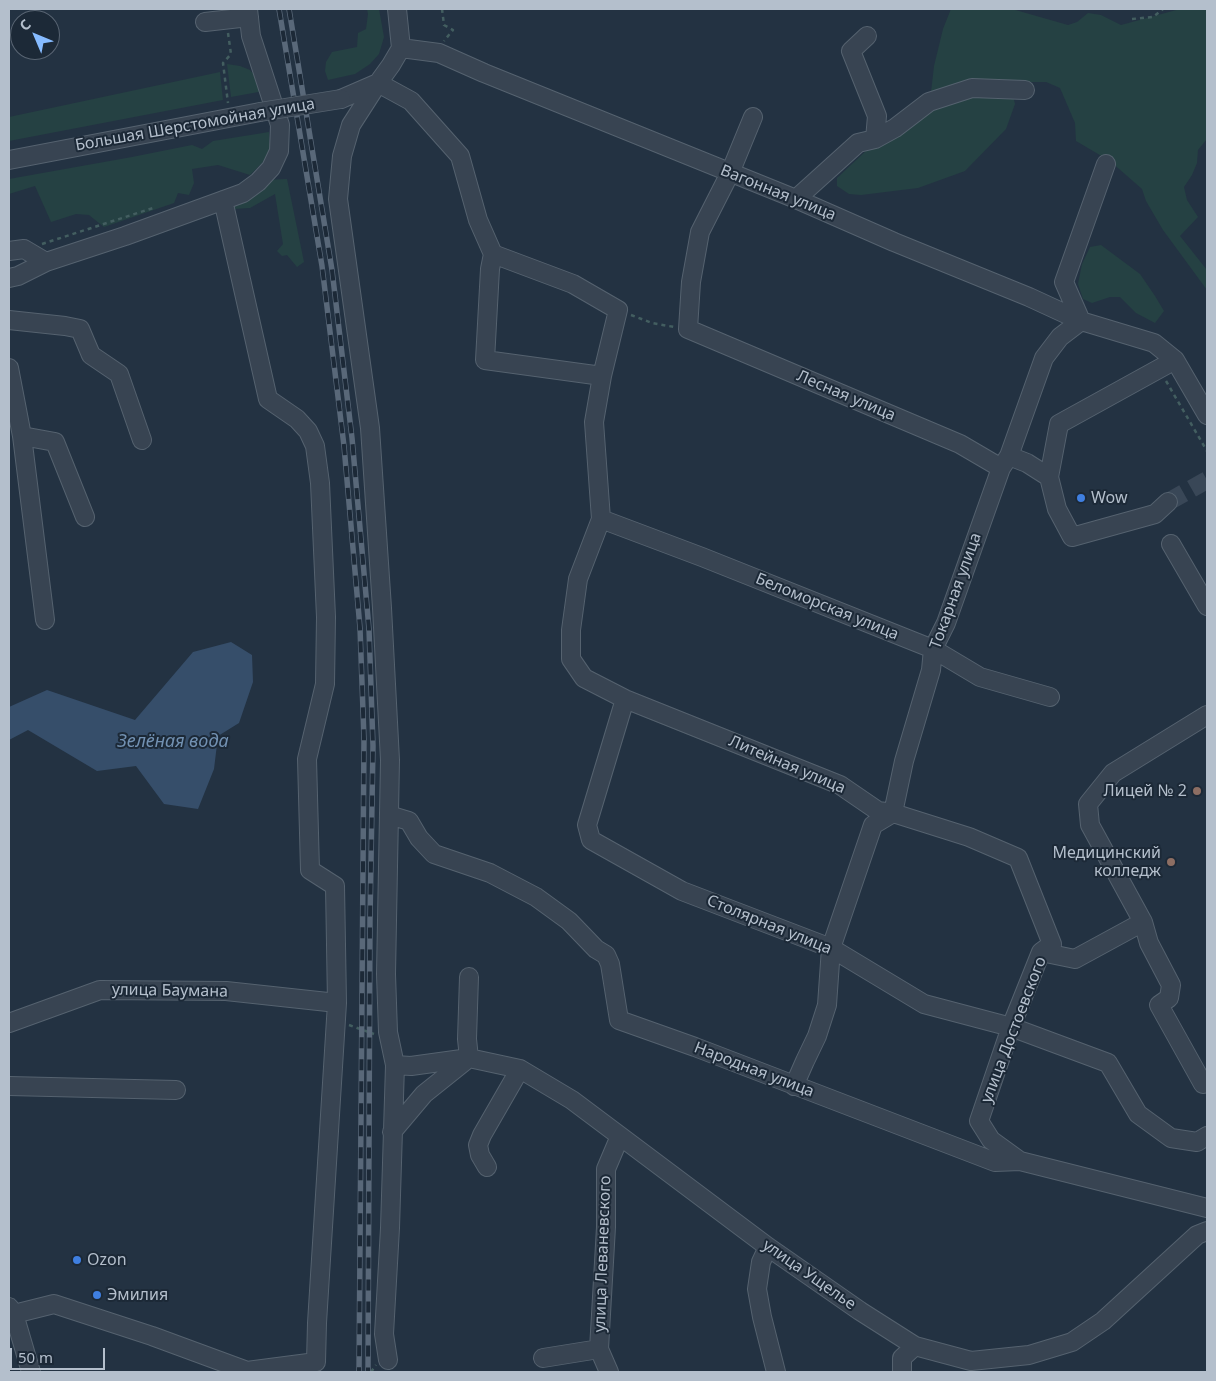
<!DOCTYPE html>
<html>
<head>
<meta charset="utf-8">
<style>
  body { margin:0 }
  #map { position:relative; width:1216px; height:1381px; overflow:hidden; background:#233242; font-family:"Noto Sans",sans-serif }
  canvas { display:block }
  .frame { position:absolute; inset:0; border:10px solid #b4bfcc; pointer-events:none }
  .north { position:absolute; left:10px; top:10px; width:50px; height:50px; box-sizing:border-box; background:#1c2937; border:1px solid #596573; border-radius:50%; rotate:315deg; font-size:14px; font-weight:700; line-height:20px; text-align:center; color:#b4bfcc }
  .north::after { content:''; display:block; margin:auto; width:18px; height:22px; background:#86bbff; clip-path:polygon(50% 0,100% 100%,50% 72%,0 100%) }
  .scale { position:absolute; left:10px; top:1348px; width:95px; height:22px; box-sizing:border-box; border:2px solid #b4bfcc; border-top:0; padding-left:6px; font-size:15px; line-height:18px; white-space:nowrap; color:#b4bfcc; -webkit-text-stroke:4px #1c2937; paint-order:stroke }
</style>
</head>
<body>
<div id="map">
<canvas width="1216" height="1381"></canvas>
<div class="frame"></div>
<div class="north">С</div>
<div class="scale">50 m</div>
</div>
<script>
const context = document.querySelector('canvas').getContext('2d');
context.lineJoin = 'round';
function fill(path, color) {
  context.fillStyle = color;
  context.fill(path, 'evenodd');
}
function poly(rows) {
  const path = new Path2D();
  for (const r of rows) {
    path.moveTo(r[0], r[1]);
    for (let i = 2; i < r.length; i += 2) path.lineTo(r[i], r[i + 1]);
  }
  return path;
}
function strokePath(path, color, width, dash) {
  context.strokeStyle = color;
  context.lineWidth = width;
  context.lineCap = dash ? 'butt' : 'round';
  context.setLineDash(dash || []);
  context.stroke(path);
}
function drawText(font, color, halo, rows, align = 'center') {
  context.font = font + ' "Noto Sans",sans-serif';
  context.lineWidth = 4;
  context.setLineDash([]);
  context.textBaseline = 'middle';
  context.strokeStyle = halo;
  context.fillStyle = color;
  for (const [text, x, y, turn = 0] of rows) {
    context.save();
    context.translate(x, y);
    context.rotate((+turn || 0) * Math.PI / 180);
    context.textAlign = isNaN(turn) ? turn : align;
    if (halo) context.strokeText(text, 0, 0);
    context.fillText(text, 0, 0);
    context.restore();
  }
}
fill(poly([
  [367,9,379,9,384,37,379,54,370,64,355,74,328,80,325,71,326,62,332,52,357,47,358,33,366,29,368,14],
  [951,9,1012,9,1068,25,1077,22,1088,13,1101,15,1121,25,1180,9,1207,9,1207,139,1198,150,1197,163,1192,175,1184,187,1187,200,1198,217,1180,236,1207,270,1207,290,1163,230,1146,201,1142,189,1110,161,1076,141,1075,123,1060,88,1046,82,978,82,931,92,934,66,943,29],
  [227,64,240,66,250,70,258,79,264,91,231,97],
  [220,72,223,100,9,141,9,117],
  [978,96,1013,96,1015,104,1006,129,965,171,918,188,861,195,849,194,837,186,837,178,868,149,939,106],
  [269,132,270,149,265,160,250,175,218,165,192,169,194,183,189,195,178,193,174,203,104,227,89,215,76,214,51,222,35,186,9,194,9,179,132,157,192,145,202,149,213,141],
  [287,179,304,262,297,267,287,255,282,256,277,251,283,244,275,194,250,208,233,209,231,199,264,180],
  [1101,245,1140,274,1155,296,1164,311,1155,323,1136,313,1120,297,1110,297,1092,303,1083,299,1078,284,1082,264,1090,247]
]), '#254143');
fill(poly([
  [231,642,252,655,253,682,239,723,218,736,214,769,198,809,164,804,136,766,97,771,28,730,9,740,9,707,47,690,135,720,193,652]
]), '#364e6a');
strokePath(poly([
  [1168,502,1207,480]
]), '#394757', 18, [18, 9]);
const minor = poly([
  [397,9,401,48,391,65,378,83,351,125,342,156,338,199,370,428,382,608,390,760,386,974,388,1032,395,1065,411,1066,469,1058,520,1069,572,1100,768,1247,860,1311,915,1346,971,1361,1029,1355,1072,1342,1103,1321,1197,1235,1207,1231],
  [205,22,249,17],
  [867,36,851,51,877,116,875,139],
  [401,48,439,53,484,73,796,199,894,242,1029,297,1081,321,1154,343,1175,360,1207,415],
  [378,83,411,101,460,156,478,220,493,254,490,269,485,360,602,376],
  [341,99,378,83],
  [753,117,730,173,700,232,691,282,688,329,960,444,1001,468],
  [9,160,260,112],
  [796,199,858,143,875,139,895,128,929,102,972,88,1025,90],
  [9,251,24,249,46,262],
  [493,254,573,284,618,310,602,376,594,422,601,519,578,579,571,630,571,659,584,678,625,699,840,785,878,811,893,813,969,837,1018,858,1052,944,1041,952,1011,1027,979,1121,991,1140,1020,1161],
  [9,278,18,276,46,262,125,236,243,193,258,182,271,168,279,151,280,125,251,36,248,9],
  [9,320,65,326,80,329,91,355,119,374,142,440],
  [9,368,22,436,55,442,85,517],
  [22,436,45,620],
  [1009,456,1027,463,1049,477],
  [1168,502,1155,514,1072,537,1057,509,1049,477,1059,424,1175,360],
  [601,519,702,557,933,649,980,677,1050,697],
  [1171,544,1207,606],
  [625,699,587,825,591,840,682,891,831,948,924,1004,1011,1027,1108,1063,1138,1114,1171,1138,1197,1142,1207,1136],
  [389,815,409,821,419,838,434,854,490,873,536,897,569,921,596,949,606,955,610,964,619,1020,695,1047,995,1162,1020,1161,1207,1208],
  [1143,922,1149,943,1171,985,1169,998,1159,1005,1203,1084,1207,1082],
  [1041,952,1075,959,1143,922,1090,825,1088,804,1113,773,1207,715],
  [9,1023,100,990,226,991,337,1003],
  [9,1086,176,1090],
  [794,1086,805,1061,817,1036,827,1005,831,948,873,825,893,813,904,761,931,670,933,649,946,623,1001,468,1009,456,1044,358,1060,337,1081,321,1064,282,1106,164],
  [392,1132,424,1094,469,1058,467,1039,469,977],
  [487,1167,480,1155,478,1145,482,1135,520,1069],
  [768,1247,761,1262,757,1289,762,1317,776,1372],
  [9,1307,14,1314,31,1372],
  [14,1314,54,1304,152,1336,247,1371,316,1362,317,1323,337,1003,335,886,310,870,307,759,325,684,326,617,320,483,315,446,308,431,297,419,268,399,223,200],
  [543,1358,599,1349],
  [388,1360,384,1334,390,1228,395,1065],
  [609,1372,599,1349,606,1227,606,1169,620,1136],
  [902,1372,902,1358,915,1346]
]);
strokePath(minor, '#55626f', 20);
strokePath(poly([
  [442,9,444,25,453,30,444,41],
  [1132,19,1153,17,1163,9],
  [228,33,231,54,223,63,228,103],
  [42,244,153,208],
  [631,315,652,323,674,327],
  [1166,381,1207,451],
  [349,1025,374,1034],
  [371,1372,376,1365]
]), '#435e60', 2.5, [4, 4]);
strokePath(minor, '#384452', 18);
const rail = poly([
  [279,9,322,266,344,446,360,628,364,739,359,1372],
  [289,9,332,270,352,438,369,629,373,746,370,920,368,1372]
]);
strokePath(rail, '#596879', 5.5);
strokePath(rail, '#1c2937', 4, [11]);
const minorBridge = poly([
  [260,112,341,99]
]);
strokePath(minorBridge, '#55626f', 20, []);
strokePath(minorBridge, '#384452', 18);
for (const [x, y, r, color] of [
  [1081,498,5,"#3f7fe0"],
  [1197,791,5,"#8d6e63"],
  [1171,862,5,"#8d6e63"],
  [77,1260,5,"#3f7fe0"],
  [97,1295,5,"#3f7fe0"]
]) {
  const dot = new Path2D();
  dot.arc(x, y, r, 0, 2 * Math.PI);
  context.fillStyle = color;
  context.fill(dot);
  strokePath(dot, '#1c2937', 2);
}
drawText('16px', '#b4bfcc', '#1c2937', [
  ["Большая Шерстомойная улица",195,125,-10],
  ["Вагонная улица",778,193,22],
  ["Лесная улица",846,396,23],
  ["Токарная улица",956,591,-70],
  ["Беломорская улица",827,607,22],
  ["Литейная улица",787,765,23],
  ["Столярная улица",769,925,22],
  ["улица Баумана",170,991,1],
  ["улица Достоевского",1014,1030,-69],
  ["Народная улица",754,1070,21],
  ["улица Леваневского",603,1254,-88],
  ["улица Ущелье",809,1275,35]
]);
drawText('16px', '#b4bfcc', '#1c2937', [
  ["Wow",1091,498],
  ["Лицей № 2",1187,791,"right"],
  ["Медицинский",1161,853,"right"],
  ["колледж",1161,871,"right"],
  ["Ozon",87,1260],
  ["Эмилия",107,1295]
], 'left');
drawText('italic 18px', '#7291b2', '#1c2937', [
  ["Зелёная вода",173,742]
]);
</script>
</body>
</html>
